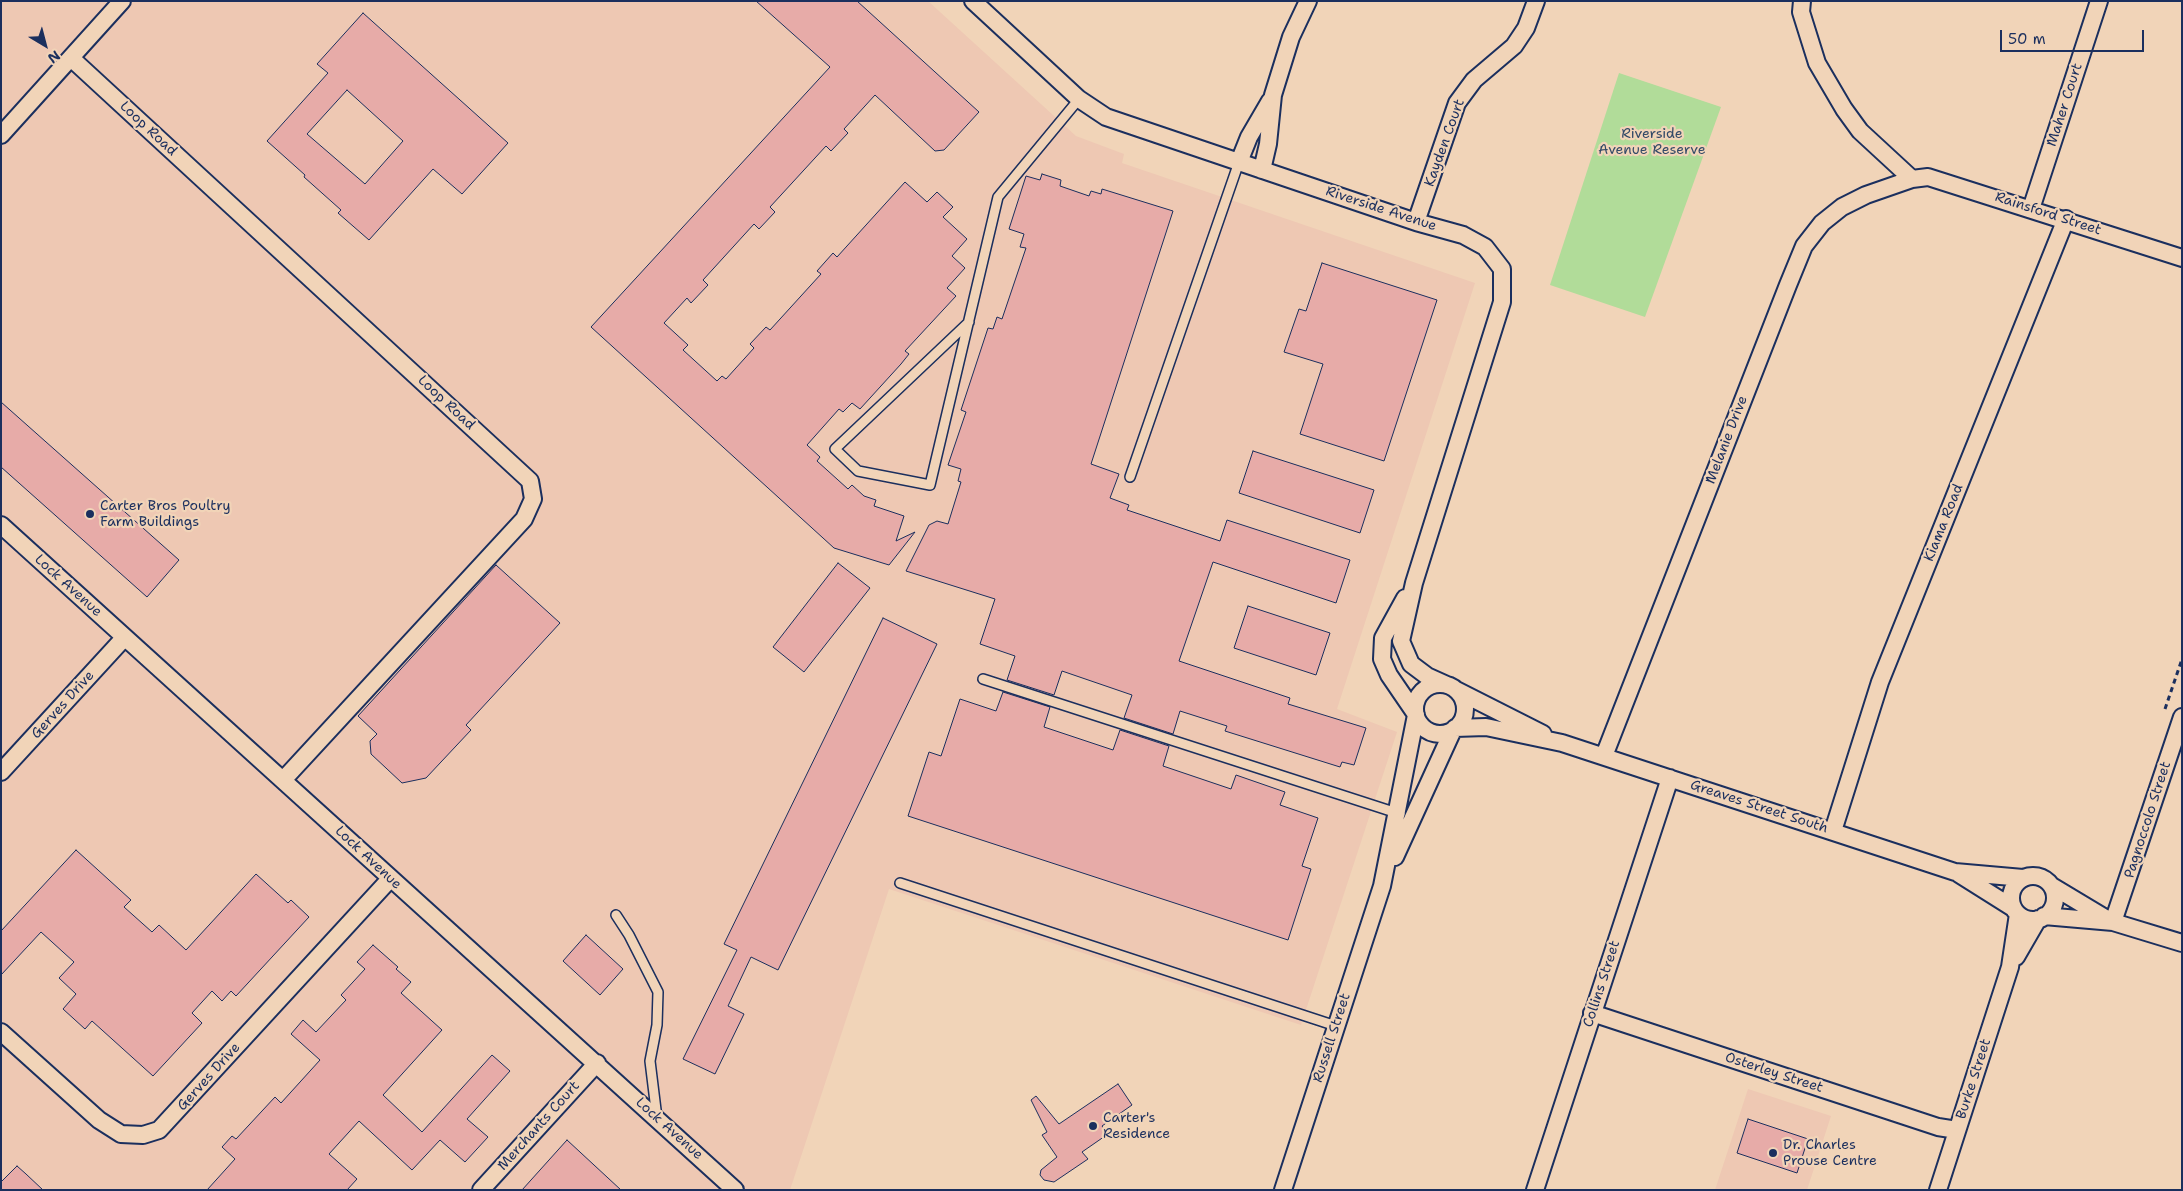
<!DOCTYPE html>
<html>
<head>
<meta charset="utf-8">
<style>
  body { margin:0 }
  #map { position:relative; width:2183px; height:1191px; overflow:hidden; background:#f1d4b8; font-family:"Shantell Sans",sans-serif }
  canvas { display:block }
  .frame { position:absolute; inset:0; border:2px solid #1b2f5e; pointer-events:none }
  .north { position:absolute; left:20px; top:20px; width:50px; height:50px; -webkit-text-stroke:4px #f1d4b8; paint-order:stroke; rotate:143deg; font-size:14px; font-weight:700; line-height:20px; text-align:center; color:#1b2f5e }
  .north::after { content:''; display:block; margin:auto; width:18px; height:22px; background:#1b2f5e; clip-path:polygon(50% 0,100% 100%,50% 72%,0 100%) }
  .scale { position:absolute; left:2000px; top:30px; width:144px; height:22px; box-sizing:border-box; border:2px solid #1b2f5e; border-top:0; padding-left:6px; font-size:15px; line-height:18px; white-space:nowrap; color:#1b2f5e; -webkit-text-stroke:4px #f1d4b8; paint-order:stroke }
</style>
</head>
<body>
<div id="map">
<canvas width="2183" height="1191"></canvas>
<div class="frame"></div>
<div class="north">N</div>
<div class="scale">50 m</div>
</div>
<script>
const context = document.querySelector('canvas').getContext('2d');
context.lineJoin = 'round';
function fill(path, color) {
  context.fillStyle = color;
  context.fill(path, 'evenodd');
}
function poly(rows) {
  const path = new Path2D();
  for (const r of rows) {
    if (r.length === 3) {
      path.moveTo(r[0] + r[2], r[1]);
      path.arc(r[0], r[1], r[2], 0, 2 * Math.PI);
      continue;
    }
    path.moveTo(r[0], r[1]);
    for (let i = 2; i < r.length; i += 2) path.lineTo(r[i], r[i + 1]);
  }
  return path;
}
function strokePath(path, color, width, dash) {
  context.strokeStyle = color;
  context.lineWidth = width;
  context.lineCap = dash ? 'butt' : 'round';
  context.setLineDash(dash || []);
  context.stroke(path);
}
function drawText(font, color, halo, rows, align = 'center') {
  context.font = font + ' "Shantell Sans",sans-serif';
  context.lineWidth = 4.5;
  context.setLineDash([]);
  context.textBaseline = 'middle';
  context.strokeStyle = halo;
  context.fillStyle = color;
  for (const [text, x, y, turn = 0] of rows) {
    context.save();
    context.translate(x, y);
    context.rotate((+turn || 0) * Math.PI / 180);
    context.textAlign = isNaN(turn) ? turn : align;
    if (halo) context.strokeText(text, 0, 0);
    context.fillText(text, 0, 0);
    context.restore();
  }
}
fill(poly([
  [1,1,928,1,1076,136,1124,154,1122,163,1475,283,1337,709,1397,732,1301,1025,889,889,790,1190,1,1190],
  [1748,1089,1831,1116,1807,1190,1715,1190]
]), '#eec8b3');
fill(poly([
  [1619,73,1721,107,1645,317,1550,285]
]), '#b1dc99');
const building = poly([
  [756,1,857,1,979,112,944,150,935,151,875,95,844,129,848,133,831,151,826,146,770,207,775,212,759,229,754,224,703,280,708,285,691,303,687,298,664,323,688,345,683,350,717,381,722,376,726,379,754,348,750,344,766,327,770,330,821,274,817,271,833,253,837,257,905,182,927,202,937,192,953,207,943,217,967,239,952,256,965,268,947,288,956,296,905,351,909,354,901,364,860,409,852,403,843,412,839,409,807,445,820,457,817,461,848,489,852,485,864,496,876,500,874,506,904,516,896,541,915,532,889,565,834,548,591,327,830,67,756,1],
  [363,13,508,143,462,194,433,169,369,240,338,213,341,210,304,177,305,175,267,141,328,73,317,64,363,13],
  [347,90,403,141,365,184,307,134,347,90],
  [1042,174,1061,180,1060,186,1089,196,1091,191,1101,194,1102,189,1173,211,1091,464,1119,474,1110,498,1129,505,1127,510,1220,541,1227,520,1350,560,1336,603,1213,562,1179,661,1290,698,1288,704,1366,728,1354,765,1342,762,1340,767,1225,731,1227,726,1180,711,1173,734,1124,718,1132,695,1062,671,1054,695,1007,680,1015,656,980,644,995,599,906,571,929,525,937,521,948,524,961,482,958,481,961,469,948,465,966,412,961,410,988,328,993,329,997,317,1002,319,1026,248,1020,247,1024,234,1009,229,1026,176,1040,180,1042,174],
  [1322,263,1437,300,1384,461,1300,434,1323,364,1284,352,1299,309,1306,311,1322,263],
  [1,402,179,560,147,597,1,467,1,402],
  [1253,451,1374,490,1360,533,1239,493,1253,451],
  [838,563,870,588,804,672,773,647,838,563],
  [496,565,560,623,466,725,471,730,426,778,402,783,371,754,370,741,377,734,358,716,496,565],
  [1248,606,1330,633,1316,675,1234,648,1248,606],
  [883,618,937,644,778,970,751,957,728,1006,744,1014,715,1074,683,1059,737,950,724,944,883,618],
  [1003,692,1050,707,1044,727,1113,750,1120,730,1169,746,1163,766,1231,789,1236,775,1285,792,1280,805,1318,818,1302,866,1311,869,1288,940,908,816,929,752,941,756,960,699,996,711,1003,692],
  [76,850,131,900,124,907,152,932,159,925,186,950,256,874,288,903,291,900,309,917,236,996,231,991,222,1001,212,991,192,1013,202,1023,153,1076,92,1021,85,1029,63,1009,76,994,59,978,74,962,41,932,1,975,1,931,76,850],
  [586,935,623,969,600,995,563,961,586,935],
  [373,945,398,967,396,969,411,982,401,993,442,1030,383,1095,422,1132,492,1055,510,1071,467,1119,488,1137,465,1162,440,1140,412,1170,359,1121,329,1154,357,1179,347,1190,207,1190,235,1159,222,1147,232,1136,236,1139,275,1097,281,1103,320,1060,291,1034,303,1020,316,1032,346,1000,341,995,365,969,357,962,373,945],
  [1118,1084,1132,1105,1102,1126,1108,1134,1082,1152,1088,1159,1054,1182,1044,1180,1040,1175,1041,1170,1057,1157,1042,1135,1047,1132,1031,1100,1036,1096,1059,1124,1118,1084],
  [1748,1119,1808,1139,1797,1173,1737,1153,1748,1119],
  [567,1140,621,1190,522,1190,567,1140],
  [17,1166,26,1174,43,1190,1,1190,1,1182,17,1166]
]);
fill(building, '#e7aba8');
strokePath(building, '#1b2f5e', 1);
const service = poly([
  [969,322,835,449,858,471,930,485,998,197,1079,99],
  [1130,477,1239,162],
  [983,679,1400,814],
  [900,883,1336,1026],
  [616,915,629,935,658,992,657,1025,650,1061,657,1118]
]);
const minor = poly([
  [973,1,1079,99,1106,117,1416,222,1463,235,1485,247,1502,269,1502,302,1414,583,1401,641,1411,664,1427,676,1447,685],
  [1802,1,1801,12,1817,63,1844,109,1860,131,1912,179],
  [71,58,530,481,533,499,524,519,284,779],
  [1,135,122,1],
  [1239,162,1249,137,1270,101],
  [1262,170,1268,144,1273,95,1291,37,1308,1],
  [2031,209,2099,1],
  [1416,222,1457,103,1474,80,1514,46,1526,28,1536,1],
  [1,525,735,1190],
  [1405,598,1383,638,1382,659,1389,675,1415,713],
  [1440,709,25],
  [1456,690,1543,734],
  [1455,728,1486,727,1562,743,1955,872,2023,878],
  [1604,756,1788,285,1804,246,1822,223,1842,207,1866,195,1912,179,1928,177,2182,258],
  [1,772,124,638],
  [1833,831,1880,682,2066,219],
  [1395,857,1453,730],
  [1959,874,2013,908],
  [2033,898,22],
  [2052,886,2107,919],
  [2044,916,2113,922,2182,943],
  [2113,922,2182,717],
  [2016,957,2038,919],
  [1592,1013,1938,1127,1957,1130],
  [1,1032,99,1120,121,1134,143,1135,159,1130,390,879],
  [481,1190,597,1063],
  [1283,1190,1382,886,1416,715],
  [1535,1190,1670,778],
  [1938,1190,2010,967,2018,914]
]);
strokePath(service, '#1b2f5e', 12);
strokePath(minor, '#1b2f5e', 20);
strokePath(poly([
  [2165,709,2182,659]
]), '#1b2f5e', 3, [5, 4]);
strokePath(service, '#f1d4b8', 9);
strokePath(minor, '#f1d4b8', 16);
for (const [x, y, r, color] of [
  [90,514,5,"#1b2f5e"],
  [1093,1126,5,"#1b2f5e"],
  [1773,1153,5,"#1b2f5e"]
]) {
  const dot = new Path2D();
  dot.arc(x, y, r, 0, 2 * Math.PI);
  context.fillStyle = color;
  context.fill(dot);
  strokePath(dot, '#f1d4b8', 2);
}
drawText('14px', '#1b2f5e', '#f1d4b8', [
  ["Maher Court",2065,105,-72],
  ["Loop Road",148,129,43],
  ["Kayden Court",1445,143,-70],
  ["Riverside Avenue",1381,209,18],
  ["Rainsford Street",2048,214,18],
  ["Loop Road",446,403,43],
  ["Melanie Drive",1727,440,-69],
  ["Kiama Road",1944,523,-68],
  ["Lock Avenue",68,586,42],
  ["Gerves Drive",63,705,-48],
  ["Greaves Street South",1759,807,18],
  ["Pagnoccolo Street",2148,820,-72],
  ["Lock Avenue",368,858,43],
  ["Collins Street",1602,984,-72],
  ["Russell Street",1332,1038,-72],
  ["Osterley Street",1774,1073,18],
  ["Gerves Drive",209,1077,-48],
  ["Burke Street",1974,1079,-72],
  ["Merchants Court",539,1126,-48],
  ["Lock Avenue",669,1129,42]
]);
drawText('14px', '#324967', '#f1d4b8', [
  ["Riverside",1652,134],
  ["Avenue Reserve",1652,150]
]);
drawText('14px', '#1b2f5e', '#f1d4b8', [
  ["Carter Bros Poultry",100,506],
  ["Farm Buildings",100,522],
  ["Carter's",1103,1118],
  ["Residence",1103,1134],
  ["Dr. Charles",1783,1145],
  ["Prouse Centre",1783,1161]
], 'left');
</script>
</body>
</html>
